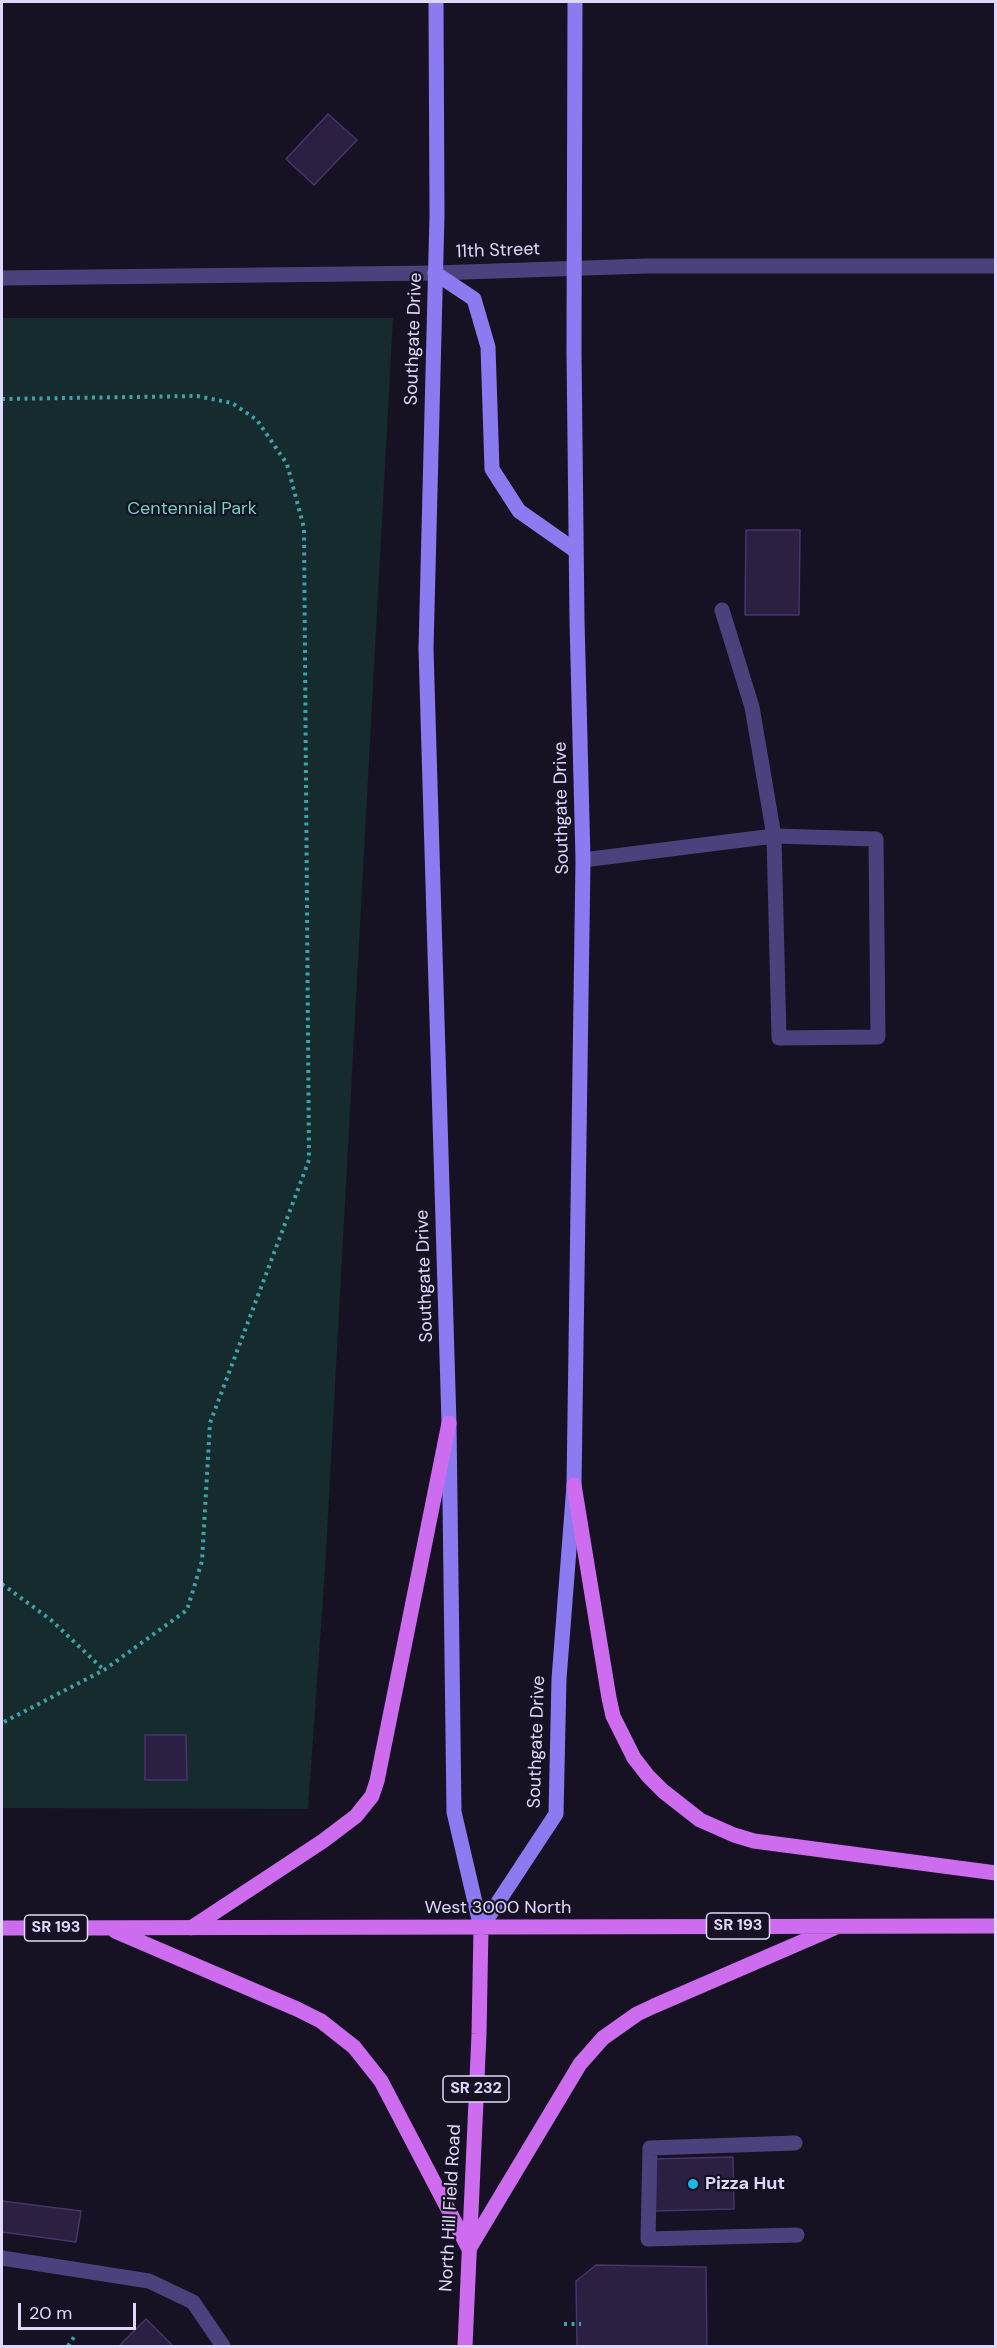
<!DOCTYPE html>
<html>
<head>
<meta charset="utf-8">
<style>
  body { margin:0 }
  #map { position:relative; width:997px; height:2348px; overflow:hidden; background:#171124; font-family:"DM Sans",sans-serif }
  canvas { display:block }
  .frame { position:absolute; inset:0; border:3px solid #e0d8fb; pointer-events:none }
  .scale { position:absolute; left:18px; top:2303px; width:118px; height:27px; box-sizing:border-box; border:3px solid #e0d8fb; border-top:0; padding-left:8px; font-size:18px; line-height:21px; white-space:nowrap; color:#e0d8fb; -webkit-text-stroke:4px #171124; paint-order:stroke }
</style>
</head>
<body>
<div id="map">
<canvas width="997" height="2348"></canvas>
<div class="frame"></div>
<div class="scale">20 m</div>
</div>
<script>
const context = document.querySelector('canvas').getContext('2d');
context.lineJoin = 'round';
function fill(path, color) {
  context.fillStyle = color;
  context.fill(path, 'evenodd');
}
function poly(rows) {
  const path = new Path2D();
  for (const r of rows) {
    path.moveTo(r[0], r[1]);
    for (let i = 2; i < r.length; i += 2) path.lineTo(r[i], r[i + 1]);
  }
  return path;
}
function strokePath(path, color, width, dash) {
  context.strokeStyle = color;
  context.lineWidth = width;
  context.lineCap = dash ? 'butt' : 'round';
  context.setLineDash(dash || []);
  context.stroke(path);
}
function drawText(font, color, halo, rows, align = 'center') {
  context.font = font + ' "DM Sans",sans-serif';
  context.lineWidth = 4.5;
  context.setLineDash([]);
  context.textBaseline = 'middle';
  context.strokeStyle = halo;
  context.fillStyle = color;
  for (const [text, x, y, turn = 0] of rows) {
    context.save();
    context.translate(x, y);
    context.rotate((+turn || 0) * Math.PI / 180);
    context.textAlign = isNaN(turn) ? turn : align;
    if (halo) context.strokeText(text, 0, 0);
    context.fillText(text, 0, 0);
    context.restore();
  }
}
fill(poly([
  [2,318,393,318,325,1570,308,1809,2,1808]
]), '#152b2d');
const building = poly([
  [328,114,357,140,314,185,286,159,328,114],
  [746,530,800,530,799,615,745,615,746,530],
  [145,1735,186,1735,187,1780,145,1780,145,1735],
  [733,2157,734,2209,654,2211,651,2159,733,2157],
  [2,2201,81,2211,76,2242,2,2232,2,2201],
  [596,2265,706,2267,707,2346,577,2346,576,2281,596,2265],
  [146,2319,173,2346,119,2346,146,2319]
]);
fill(building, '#2b2042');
strokePath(building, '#46346c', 1.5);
strokePath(poly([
  [2,399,197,396,232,403,257,420,287,464,304,528,309,1160,210,1423,202,1561,187,1610,104,1670,2,1723],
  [2,1584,51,1620,104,1670],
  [564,2324,581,2324],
  [68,2346,76,2334]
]), '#3da3aa', 4, [3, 4.5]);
strokePath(poly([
  [2,278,435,273,647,266,996,266],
  [583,860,774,836,876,839,878,1037,779,1038,774,836,752,707,722,610],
  [795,2143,650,2148,648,2239,797,2235],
  [2,2258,149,2281,193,2302,223,2346]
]), '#4b427d', 15);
strokePath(poly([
  [436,2,437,215,426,649,449,1423,454,1812,481,1928],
  [435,273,474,299,488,347,492,469,519,511,576,551],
  [481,1928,556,1814,559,1679,574,1485,583,860,577,620,574,351,575,2]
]), '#8b7af0', 15);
strokePath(poly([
  [574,1485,609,1698,613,1716,634,1758,648,1776,663,1791,700,1820,734,1835,754,1841,996,1873],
  [2,1928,996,1926],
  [191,1928,323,1841,356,1816,372,1796,377,1781,449,1423],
  [115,1931,297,2009,321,2021,354,2047,381,2081,469,2249],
  [469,2249,580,2064,603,2038,637,2014,654,2006,834,1928],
  [465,2346,479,2034,481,1928]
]), '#cd6cee', 15);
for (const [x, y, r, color] of [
  [693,2184,6,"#1ab8e5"]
]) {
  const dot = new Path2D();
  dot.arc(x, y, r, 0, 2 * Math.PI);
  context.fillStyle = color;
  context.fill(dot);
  strokePath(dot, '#171124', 2);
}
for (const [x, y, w] of [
  [738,1926,63],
  [56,1928,63],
  [476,2089,66]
]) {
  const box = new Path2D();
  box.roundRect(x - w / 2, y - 13, w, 26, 4.5);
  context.fillStyle = '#171124';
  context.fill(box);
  strokePath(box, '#e0d8fb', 1.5);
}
drawText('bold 16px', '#e0d8fb', null, [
  ["SR 193",738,1926],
  ["SR 193",56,1928],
  ["SR 232",476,2089]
]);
drawText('18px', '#e0d8fb', '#171124', [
  ["11th Street",498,251,-2],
  ["Southgate Drive",414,339,-88],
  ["Southgate Drive",562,808,-91],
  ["Southgate Drive",425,1276,-92],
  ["Southgate Drive",537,1742,-88],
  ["West 3000 North",498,1908],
  ["North Hill Field Road",451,2208,-87]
]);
drawText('18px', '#6cd3c5', '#171124', [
  ["Centennial Park",192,509]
]);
drawText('bold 18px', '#e0d8fb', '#171124', [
  ["Pizza Hut",705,2184]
], 'left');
</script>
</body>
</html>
